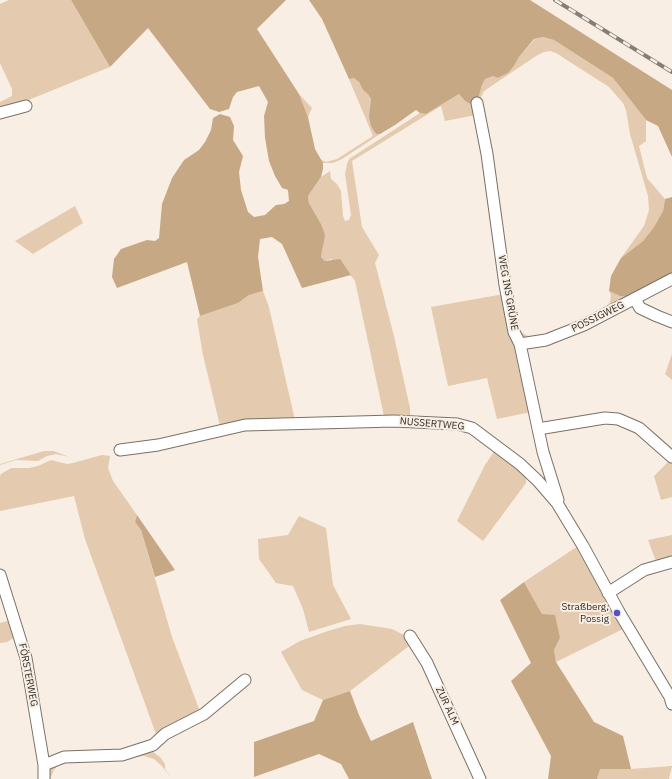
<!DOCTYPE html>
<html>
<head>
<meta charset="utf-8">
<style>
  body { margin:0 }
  canvas { display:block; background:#f8eee3 }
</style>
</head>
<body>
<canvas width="672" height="779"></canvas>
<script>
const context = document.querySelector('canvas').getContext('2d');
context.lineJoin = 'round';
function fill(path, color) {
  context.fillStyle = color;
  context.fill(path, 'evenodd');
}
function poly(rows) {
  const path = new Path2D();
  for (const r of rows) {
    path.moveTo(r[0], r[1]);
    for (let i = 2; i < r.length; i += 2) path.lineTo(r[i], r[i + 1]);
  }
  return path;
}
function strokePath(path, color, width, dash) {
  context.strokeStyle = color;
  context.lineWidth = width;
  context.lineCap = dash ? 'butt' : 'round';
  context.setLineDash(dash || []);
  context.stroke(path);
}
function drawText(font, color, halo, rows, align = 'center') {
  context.font = font + ' "IBM Plex Sans",sans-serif';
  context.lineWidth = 4;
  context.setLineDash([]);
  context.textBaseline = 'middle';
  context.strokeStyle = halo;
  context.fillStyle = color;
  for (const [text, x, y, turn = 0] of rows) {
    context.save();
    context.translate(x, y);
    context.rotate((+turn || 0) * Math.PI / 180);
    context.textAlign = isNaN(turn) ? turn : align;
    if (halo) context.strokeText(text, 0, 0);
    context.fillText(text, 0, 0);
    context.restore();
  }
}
fill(poly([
  [9,0,71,0,110,67,21,103,0,109,0,102,12,96,12,89,0,63,0,4],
  [543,37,554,40,613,78,646,120,646,141,639,146,647,178,665,199,663,211,654,227,643,241,621,258,644,226,649,210,648,196,630,134,626,110,623,103,615,94,609,87,556,53,550,51,544,52,536,56,484,91,480,99,481,107,486,130,513,297,520,331,524,334,530,337,540,336,552,333,569,326,595,314,605,308,610,302,611,295,609,291,620,296,629,297,597,316,558,334,530,340,523,339,519,337,516,329,509,293,487,147,478,99,482,85,485,79,493,76,498,78,508,73,514,66,519,57,535,39],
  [354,78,359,82,363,90,368,93,371,99,370,109,376,134,380,134,342,159,333,163,323,163,320,159,326,162,337,159,373,136,349,79],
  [299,94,312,108,308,117],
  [459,94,465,101,472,105,476,115,445,121,441,106,352,161,362,227,379,255,375,263,394,336,410,408,410,415,384,416,355,281,346,269,331,259,325,261,321,257,323,247,321,224,309,203,308,196,321,177,330,171,331,179,337,184,341,191,343,216,345,221,349,220,351,215,345,174,347,164,349,159,420,113,426,114],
  [75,206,83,223,33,254,15,241],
  [263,291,269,307,295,420,220,426,203,355,197,319,200,316,238,303,249,295],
  [504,294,531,412,497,419,487,378,448,386,431,307],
  [672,354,672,380,665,374],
  [495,450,526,472,526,483,483,541,457,521,485,465],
  [44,451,54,451,69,457,56,454,47,456,38,461,16,460,0,465,0,464],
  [102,455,110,456,108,468,113,481,137,515,135,522,141,530,172,637,201,714,156,734,85,539,74,496,0,511,0,476,1,474,11,468,29,468,38,466,51,460,67,464,73,463],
  [671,459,672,461,672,497,661,500,654,476],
  [299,516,326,528,333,585,351,619,309,632,303,609,293,586,276,583,259,559,258,539,288,535],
  [672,535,672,560,657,564,648,540],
  [578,546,623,629,556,662,554,650,560,638,542,614,524,582],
  [11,620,17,636,7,642,0,643,0,623],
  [360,624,392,629,406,636,409,646,350,691,323,700,302,690,281,652,300,641,328,631,345,626],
  [149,751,153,752,160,757,165,764,165,769,172,779,162,766,154,759,144,756,111,759,76,758,60,763,54,770,50,779,47,779,49,770,53,764,61,761,77,757,113,757,130,755],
  [672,766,669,779,597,779,599,769,631,769]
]), '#e4caae');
fill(poly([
  [71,0,286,0,257,29,299,94,308,117,315,149,323,163,323,169,321,177,308,196,309,203,321,224,325,235,321,257,325,261,340,259,351,275,302,288,282,244,272,237,260,239,258,257,263,291,249,295,238,303,200,316,187,262,117,288,112,277,114,259,121,249,147,240,155,241,159,238,162,204,172,178,184,160,199,150,205,142,211,130,213,118,220,114,230,117,234,126,233,140,243,156,239,172,241,190,248,212,254,217,265,215,276,205,284,204,289,201,288,190,282,188,275,176,269,161,265,138,264,116,268,102,259,86,237,92,233,97,229,109,219,112,210,109,148,28,110,67],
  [309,0,530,0,672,90,672,157,658,126,646,120,613,78,554,40,543,37,534,39,519,57,514,66,508,73,498,78,493,76,485,79,482,85,478,99,472,105,465,101,459,94,426,114,420,113,416,110,395,125,380,134,376,134,371,126,369,117,371,99,368,94,363,90,359,82,354,78,349,79,322,19],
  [672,197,672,276,629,297,620,296,609,291,611,276,621,258,643,241,654,227,663,211,665,199],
  [137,515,175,570,155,577,141,530,135,522],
  [524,582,542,614,555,615,560,638,554,650,556,662,594,722,623,736,631,769,600,769,597,779,548,779,551,756,511,681,531,663,500,600],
  [350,691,359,715,371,741,413,722,432,779,349,779,341,764,319,754,254,777,254,742,314,721,323,700]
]), '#c7a885');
const minor = poly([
  [477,103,487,154,505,285,514,332,520,344,543,452,558,500],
  [0,113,26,106],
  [635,299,640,308,657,316,672,322],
  [520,344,546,340,584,325,672,279],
  [538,429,605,418,618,419,639,428,672,457],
  [120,450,158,445,245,425,394,421,457,424,472,428,520,464,538,481,557,503,583,546,619,612,670,697,672,704],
  [0,575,26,658,44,765,44,779],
  [608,593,644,570,672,562],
  [410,636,427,663,480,779],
  [44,765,64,757,122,755,153,745,165,734,204,714,245,680]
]);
strokePath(minor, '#797167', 13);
strokePath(minor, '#fff', 11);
const rail = poly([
  [555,0,672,72]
]);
strokePath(rail, '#847e77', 4);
strokePath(rail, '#f8eee3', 2.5, [8]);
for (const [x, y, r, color] of [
  [617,613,4,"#5550c8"]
]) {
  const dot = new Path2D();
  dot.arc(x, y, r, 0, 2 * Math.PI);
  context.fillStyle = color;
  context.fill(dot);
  strokePath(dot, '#f8eee3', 1.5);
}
drawText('10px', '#2e2b27', '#f8eee3', [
  ["WEG INS GRÜNE",508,293,80],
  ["POSSIGWEG",598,317,-26],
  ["NUSSERTWEG",432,424,5],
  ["FÖRSTERWEG",28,675,79],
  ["ZUR ALM",447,706,65]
]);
drawText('10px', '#2e2b27', '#f8eee3', [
  ["Straßberg,",609,607],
  ["Possig",609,619]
], 'right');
</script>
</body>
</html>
